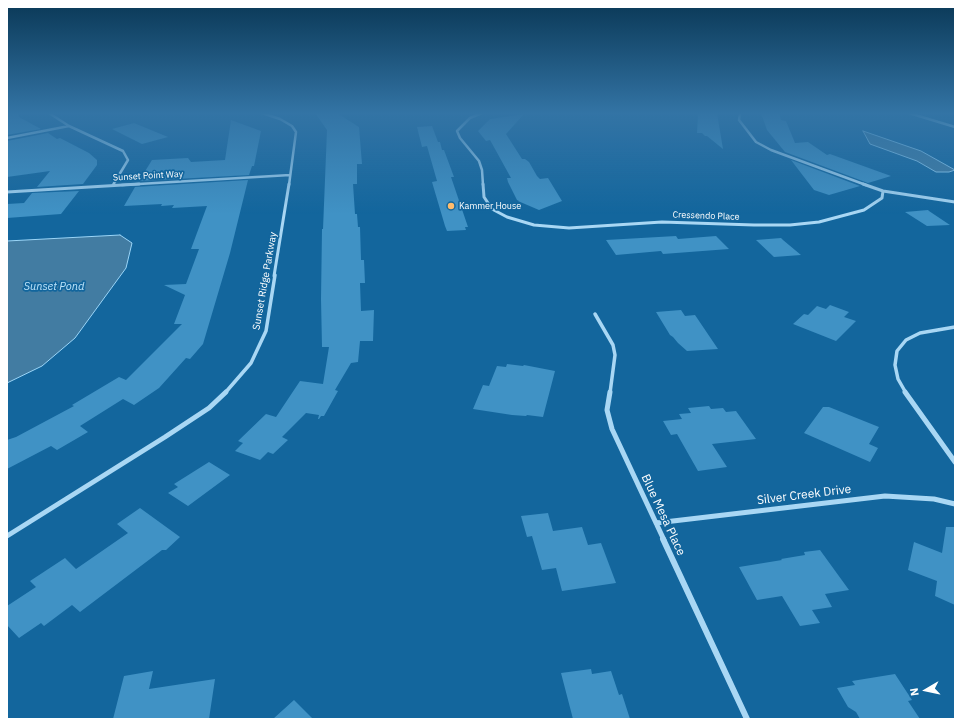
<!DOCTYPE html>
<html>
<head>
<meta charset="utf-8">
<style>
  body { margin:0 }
  #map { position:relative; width:962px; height:726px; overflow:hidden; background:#13669d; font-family:"IBM Plex Sans",sans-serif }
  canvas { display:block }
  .frame { position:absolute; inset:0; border:8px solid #fff; pointer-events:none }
  .north { position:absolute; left:906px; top:670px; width:40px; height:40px; -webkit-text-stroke:3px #13669d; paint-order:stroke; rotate:261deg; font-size:11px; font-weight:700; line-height:16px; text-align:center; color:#fff }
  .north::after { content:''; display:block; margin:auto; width:14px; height:18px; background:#fff; clip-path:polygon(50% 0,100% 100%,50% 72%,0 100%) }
</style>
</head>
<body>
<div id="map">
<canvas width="962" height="726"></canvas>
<div class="frame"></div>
<div class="north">N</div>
</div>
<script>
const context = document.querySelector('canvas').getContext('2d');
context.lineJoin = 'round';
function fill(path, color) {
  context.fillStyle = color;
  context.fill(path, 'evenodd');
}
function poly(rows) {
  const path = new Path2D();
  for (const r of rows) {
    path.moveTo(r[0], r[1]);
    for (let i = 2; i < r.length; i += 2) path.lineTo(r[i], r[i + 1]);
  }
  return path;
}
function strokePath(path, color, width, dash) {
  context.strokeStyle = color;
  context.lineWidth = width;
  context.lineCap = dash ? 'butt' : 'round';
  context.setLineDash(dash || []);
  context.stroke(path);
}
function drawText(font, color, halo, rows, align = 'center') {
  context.font = font + ' "IBM Plex Sans",sans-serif';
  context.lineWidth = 3.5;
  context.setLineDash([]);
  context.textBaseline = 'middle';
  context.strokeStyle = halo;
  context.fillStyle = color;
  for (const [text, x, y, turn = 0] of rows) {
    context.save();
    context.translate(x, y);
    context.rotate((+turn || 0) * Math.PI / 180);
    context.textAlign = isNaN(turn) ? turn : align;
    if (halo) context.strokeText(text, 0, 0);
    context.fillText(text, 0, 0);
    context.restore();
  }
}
const water = poly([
  [863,131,921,151,955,170,949,172,936,172,917,161,870,144,863,131],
  [120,235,132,243,126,268,75,338,42,366,7,383,7,241,120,235]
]);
fill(water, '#427ca2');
strokePath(water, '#9bd5f7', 1);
fill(poly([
  [7,113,18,113,19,117,41,129,7,135],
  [315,113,337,113,359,127,362,164,357,164,357,184,353,184,355,214,357,214,358,227,360,227,361,260,364,260,365,283,360,283,361,311,374,310,373,341,360,341,358,362,351,363,335,390,338,391,324,416,321,416,319,419,318,419,319,415,306,413,282,437,288,440,273,454,268,452,260,460,235,451,243,443,238,441,266,414,276,417,300,381,323,384,329,347,322,347,321,299,322,229,323,229,327,130],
  [698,113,717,113,723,149,707,136,705,136,702,133,697,133],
  [761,113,779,113,781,120,786,121,795,143,808,142,827,155,830,154,891,176,868,183,785,152,767,130],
  [524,114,506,134,522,159,525,159,529,162,537,176,540,179,548,178,562,201,539,210,518,201,519,201,517,200,508,182,507,178,511,178,495,149,490,140,486,141,478,131,490,119],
  [231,120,261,131,254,166,252,166,249,175,139,181,152,160,188,158,191,162,225,160],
  [134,123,168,137,142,144,112,129],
  [432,126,438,142,440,142,442,150,444,150,454,177,451,177,468,227,465,227,466,230,447,231,445,226,432,182,437,181,427,146,422,147,417,127],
  [48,133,57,139,60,138,89,153,97,160,97,165,83,184,37,187,50,171,7,177,7,141],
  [791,160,860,186,829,195,814,190],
  [248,180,230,253,203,344,190,359,186,358,159,388,134,405,123,399,80,426,88,432,57,450,51,446,7,469,7,440,16,437,74,406,72,405,119,377,126,380,182,324,174,324,185,295,164,285,186,284,199,249,191,249,207,206,172,208,174,205,161,206,162,204,124,206,135,187],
  [79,191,61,214,7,218,7,204,24,203,32,193],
  [928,210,929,211,950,225,927,226,905,212],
  [676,236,678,239,716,236,729,249,663,254,661,251,616,255,606,240],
  [781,238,783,240,801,255,774,257,756,240],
  [830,305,849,312,844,317,856,321,836,341,793,324,804,314,808,315,817,306,826,309],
  [681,310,685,316,695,315,718,349,687,351,678,343,673,337,670,335,656,312],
  [507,364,523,366,524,365,555,371,543,417,527,415,526,416,512,415,473,409,483,385,489,386,497,366,506,367],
  [709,406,711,409,723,408,726,412,736,411,756,439,712,444,727,467,698,471,677,434,671,435,663,421,682,419,679,414,691,413,688,408],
  [823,407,829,407,879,427,869,444,878,448,870,462,804,433],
  [209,462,230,475,188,506,168,493,178,487,174,484],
  [140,508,180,537,166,550,162,550,80,612,72,605,44,626,41,623,19,638,7,625,7,606,36,587,30,581,65,558,76,569,128,533,117,524],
  [548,513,553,531,582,527,588,545,601,543,616,583,562,591,556,568,542,570,532,536,527,537,521,516],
  [946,527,955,527,955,605,935,596,937,581,908,570,914,542,942,553],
  [820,550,849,590,825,594,832,607,812,610,820,623,800,626,782,596,757,600,739,567,782,560,781,559,805,555,804,552],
  [591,669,592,674,611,671,619,695,622,694,630,719,573,719,561,673],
  [153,671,149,689,215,679,209,719,113,719,124,676],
  [895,674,912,700,908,701,920,719,860,719,856,712,848,707,837,688,855,685,852,681],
  [294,700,313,719,273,719]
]), '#4092c5');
strokePath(poly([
  [49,113,69,126,123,151,128,160,113,185],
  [262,113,280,119,292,126,296,132,289,185],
  [482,113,470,118,457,131,460,138,479,161,482,170,483,185],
  [740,113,739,120,756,142,771,150,866,185],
  [909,113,955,127],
  [7,138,69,126],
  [122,185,290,175]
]), '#a9d7f4', 2.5);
strokePath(poly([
  [483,184,484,197,492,209,507,217,534,225,569,228,662,222,754,225,790,225,819,222,864,210,882,198,883,191],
  [863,184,883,191,955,202],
  [7,192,139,184],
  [274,276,289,184]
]), '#a9d7f4', 3);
strokePath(poly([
  [595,314,613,345,615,355,610,393],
  [225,393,251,363,266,331,275,275],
  [906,393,898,379,895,365,897,351,906,340,920,333,955,327]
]), '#a9d7f4', 3.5);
strokePath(poly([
  [610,392,607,410,612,429,664,540],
  [905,392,955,462],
  [656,523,885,496,934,499,955,504],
  [7,536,165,437,209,408,226,392]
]), '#a9d7f4', 5);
strokePath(poly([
  [663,539,747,719]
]), '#a9d7f4', 6);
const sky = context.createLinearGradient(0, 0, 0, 214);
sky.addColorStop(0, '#0a3856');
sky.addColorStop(0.53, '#3374a5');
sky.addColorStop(1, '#3374a500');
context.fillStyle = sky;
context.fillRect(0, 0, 962, 214);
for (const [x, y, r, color] of [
  [451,206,4,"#ffbc6c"]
]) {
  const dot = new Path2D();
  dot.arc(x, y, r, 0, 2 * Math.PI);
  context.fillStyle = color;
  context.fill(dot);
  strokePath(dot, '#13669d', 1.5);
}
drawText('9px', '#fff', '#13669d', [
  ["Sunset Point Way",148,176,-3],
  ["Cressendo Place",706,216,2]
]);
drawText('9px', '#fff', '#13669d', [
  ["Kammer House",459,206]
], 'left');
drawText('10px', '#fff', '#13669d', [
  ["Sunset Ridge Parkway",265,281,-80]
]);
drawText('italic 11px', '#bce3fa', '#13669d', [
  ["Sunset Pond",54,287]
]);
drawText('12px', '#fff', '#13669d', [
  ["Silver Creek Drive",804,495,-7],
  ["Blue Mesa Place",663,515,65]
]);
</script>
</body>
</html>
